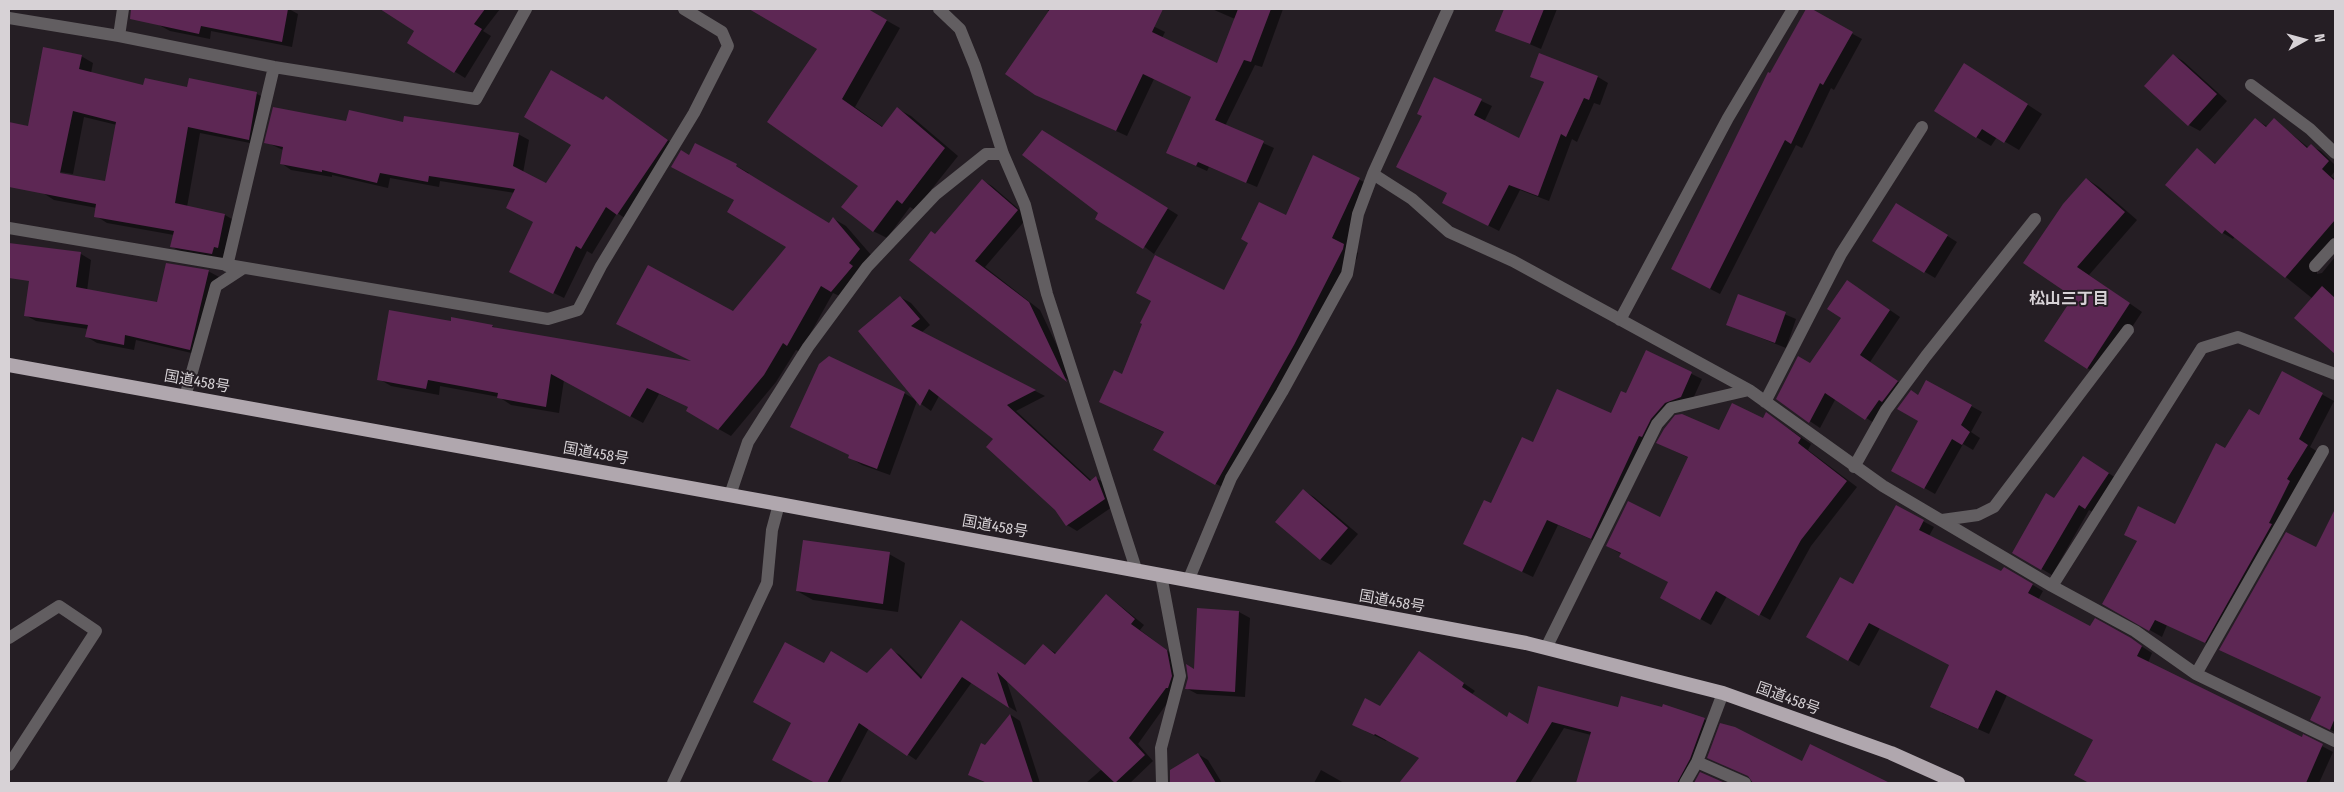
<!DOCTYPE html>
<html>
<head>
<meta charset="utf-8">
<style>
  body { margin:0 }
  #map { position:relative; width:2344px; height:792px; overflow:hidden; background:#251e24; font-family:"Fira Sans Condensed",sans-serif }
  canvas { display:block }
  .frame { position:absolute; inset:0; border:10px solid #d7d2d6; pointer-events:none }
  .north { position:absolute; left:2279px; top:15px; width:50px; height:50px; -webkit-text-stroke:4px #251e24; paint-order:stroke; rotate:83deg; font-size:14px; font-weight:700; line-height:20px; text-align:center; color:#d7d2d6 }
  .north::after { content:''; display:block; margin:auto; width:18px; height:22px; background:#d7d2d6; clip-path:polygon(50% 0,100% 100%,50% 72%,0 100%) }
</style>
</head>
<body>
<div id="map">
<canvas width="2344" height="792"></canvas>
<div class="frame"></div>
<div class="north">N</div>
</div>
<script>
const context = document.querySelector('canvas').getContext('2d');
context.lineJoin = 'round';
function fill(path, color) {
  context.fillStyle = color;
  context.fill(path, 'evenodd');
}
function poly(rows) {
  const path = new Path2D();
  for (const r of rows) {
    path.moveTo(r[0], r[1]);
    for (let i = 2; i < r.length; i += 2) path.lineTo(r[i], r[i + 1]);
  }
  return path;
}
function strokePath(path, color, width, dash) {
  context.strokeStyle = color;
  context.lineWidth = width;
  context.lineCap = dash ? 'butt' : 'round';
  context.setLineDash(dash || []);
  context.stroke(path);
}
function drawText(font, color, halo, rows, align = 'center') {
  context.font = font + ' "Fira Sans Condensed","Noto Sans JP",sans-serif';
  context.lineWidth = 4;
  context.setLineDash([]);
  context.textBaseline = 'middle';
  context.strokeStyle = halo;
  context.fillStyle = color;
  for (const [text, x, y, turn = 0] of rows) {
    context.save();
    context.translate(x, y);
    context.rotate((+turn || 0) * Math.PI / 180);
    context.textAlign = isNaN(turn) ? turn : align;
    if (halo) context.strokeText(text, 0, 0);
    context.fillText(text, 0, 0);
    context.restore();
  }
}
fill(poly([
  [163,9,289,9,298,14,292,47,211,31,210,39,170,31,159,25],
  [383,9,500,9,483,31,491,36,465,78,409,43,416,31],
  [774,9,866,9,900,28,855,107,883,127,898,109,911,116,958,156,915,210,910,207,887,238,873,231,819,49,768,19],
  [1046,9,1119,9,1165,32,1162,38,1218,65,1235,19,1212,9,1283,9,1262,67,1255,65,1225,126,1274,148,1257,187,1209,167,1207,171,1178,158,1192,97,1154,79,1127,136,1035,94,1050,12],
  [1506,9,1557,9,1541,49,1497,30],
  [1807,9,1862,39,1834,90,1831,88,1802,148,1796,145,1720,294,1683,275,1771,74],
  [2173,55,2183,61,2227,101,2200,131,2189,125,2146,86],
  [81,56,93,63,91,73,144,87,188,89,190,79,257,94,269,100,260,145,200,133,187,207,225,215,237,222,224,260,183,253,171,246,174,235,107,223,96,216,97,208,54,200,43,193,106,182,117,125,84,117,73,174,23,166,20,179,9,177,9,124,29,128],
  [1532,76,1598,77,1608,83,1600,105,1594,103,1577,142,1572,139,1549,201,1520,190,1499,231,1454,208,1423,116,1435,79,1492,106,1484,122,1520,140,1545,83],
  [2008,92,2042,114,2019,150,1997,137,1991,146,1976,137],
  [607,97,678,147,628,220,617,213,592,254,587,251,564,298,521,277,534,222,515,193,440,181,439,187,390,178,388,188,332,175,332,177,291,170,281,163,283,150,266,142,347,122,404,123,518,134,529,140,523,173,547,185,608,104],
  [2255,119,2268,127,2274,120,2309,148,2311,146,2321,151,2335,165,2335,171,2331,176,2335,179,2335,250,2317,270,2317,274,2322,273,2335,257,2335,351,2330,348,2313,299,2235,236,2233,239,2223,233,2197,150,2216,164],
  [1053,137,1178,215,1154,254,1100,213],
  [696,144,749,173,748,174,830,224,834,219,846,226,872,256,844,298,833,293,800,352,796,350,776,382,731,436,687,411,689,407,659,394,643,423,564,380,559,413,511,405,499,397,440,386,439,395,391,386,379,379,452,322,492,326,498,329,693,363,787,247,690,156],
  [1314,157,1374,187,1346,246,1358,253,1357,258,1308,353,1229,491,1155,450,1165,433,1115,409,1122,376,1224,292,1286,217],
  [2087,179,2099,187,2137,220,2089,275,2142,312,2100,375,2087,368,2075,297,2025,262],
  [982,180,992,186,1028,217,985,267,1040,310,1076,386,911,260,936,235],
  [1907,211,1957,242,1935,278,1874,241],
  [35,247,81,254,91,260,87,291,158,304,208,271,219,277,200,355,136,340,134,350,97,343,87,337,88,329,36,321,25,315],
  [1858,288,1900,317,1870,362,1907,388,1877,425,1836,398,1820,428,1777,399,1811,365,1842,318],
  [1739,295,1796,319,1786,348,1728,325],
  [900,297,911,303,930,325,921,333,1045,396,1016,411,1092,481,1096,478,1106,484,1115,505,1077,531,1067,525,1056,509,994,439,939,396,931,411,917,401,890,475,862,465,849,457,850,455,791,427,904,393,916,400],
  [1647,352,1702,379,1691,403,1676,408,1661,425,1602,544,1558,525,1533,577,1475,549,1492,505,1612,415,1627,395],
  [2283,373,2334,401,2310,447,2318,452,2217,648,2167,625,2162,637,2104,604,2176,526,2226,450,2260,417],
  [1927,382,1982,412,1971,432,1980,438,1973,450,1963,444,1935,494,1893,470,1919,420,1919,396],
  [1767,414,1811,444,1808,450,1857,487,1811,546,1770,620,1727,596,1711,625,1662,597,1670,582,1607,546,1660,519,1689,458,1658,443,1720,431,1764,420],
  [2093,463,2119,480,2096,514,2089,510,2052,575,2013,552,2055,500],
  [1304,491,1314,497,1358,534,1331,565,1320,559],
  [1896,507,1934,527,1929,536,2002,572,2004,568,2043,591,2038,600,2091,628,2130,639,2152,653,2148,663,2302,739,2303,736,2333,752,2319,783,2091,783,2076,775,2094,740,2007,695,1989,734,1942,713,1951,665,1880,628,1859,666,1808,637,1853,586],
  [2335,511,2335,732,2322,726,2317,548],
  [889,554,905,563,898,612,813,600,797,591],
  [1107,595,1144,625,1140,630,1176,657,1175,692,1138,744,1153,761,1130,783,1086,783,1102,769,1006,679,1017,712,972,682,916,760,869,728,840,783,817,783,783,765,825,665,867,675,891,650,900,655,923,678,971,627,1026,666,1043,645,1057,654],
  [1198,610,1239,612,1250,618,1245,697,1197,694,1186,688,1195,670],
  [1430,660,1475,691,1472,694,1507,718,1529,726,1619,709,1704,719,1716,726,1691,783,1578,783,1591,735,1564,728,1530,783,1401,783,1421,758,1387,739,1386,741,1365,731,1381,708],
  [1011,715,1020,721,1040,783,986,783,969,775,986,746],
  [1198,754,1208,760,1222,783,1182,783,1173,769],
  [1802,763,1878,780,1877,783,1754,783],
  [1321,770,1344,783,1314,783]
]), '#0007');
fill(poly([
  [131,9,288,9,282,42,201,26,199,34,130,19],
  [380,9,485,9,474,24,482,29,454,73,407,43,414,31],
  [749,9,868,9,887,20,842,99,882,127,897,107,945,148,902,204,897,200,873,232,841,207,858,186,767,122,817,49],
  [1050,9,1163,9,1152,32,1217,63,1238,9,1271,9,1251,62,1244,60,1215,120,1264,141,1246,183,1198,162,1196,166,1166,153,1191,97,1143,74,1116,131,1035,95,1005,74],
  [1504,9,1544,9,1530,44,1495,31],
  [1806,9,1812,9,1853,32,1823,85,1820,83,1791,144,1785,140,1710,289,1671,269,1768,72,1770,73],
  [43,47,82,55,79,69,143,85,145,78,187,87,189,78,257,92,249,140,188,127,175,203,225,214,218,248,214,247,212,254,170,247,174,231,94,217,96,204,9,187,9,122,28,126],
  [73,111,116,122,105,181,60,173],
  [1539,53,1598,76,1589,100,1584,98,1566,137,1561,134,1538,196,1509,185,1488,226,1442,203,1447,193,1396,167,1422,116,1417,114,1434,77,1482,99,1474,115,1519,138,1544,82,1530,77],
  [2173,54,2217,94,2188,126,2144,86],
  [1964,63,2028,104,2004,143,1982,129,1976,138,1934,111],
  [551,70,603,100,606,96,668,140,617,215,606,207,581,249,576,246,553,294,509,272,533,222,506,208,515,189,429,176,428,182,380,173,377,183,322,170,322,172,280,164,283,147,264,143,273,107,346,121,349,110,403,122,404,116,519,133,513,166,546,183,571,145,524,117],
  [2255,118,2266,127,2274,118,2307,148,2311,144,2329,161,2322,169,2335,181,2335,220,2285,278,2225,230,2222,234,2165,185,2197,148,2215,164],
  [1042,130,1168,208,1143,249,1095,219,1098,213,1022,155],
  [695,143,737,164,736,166,829,223,833,217,860,249,849,263,853,266,831,292,821,286,787,346,783,343,764,375,718,430,686,411,688,407,647,388,630,417,551,374,546,407,497,398,498,393,428,380,426,389,377,380,389,310,451,321,451,317,493,325,492,327,691,361,616,324,648,265,733,311,786,247,727,212,734,200,671,167,681,150,689,155],
  [1313,155,1360,178,1332,238,1344,244,1343,249,1294,345,1215,485,1153,450,1164,432,1099,402,1114,370,1122,374,1142,324,1140,323,1151,301,1136,293,1155,255,1224,290,1248,243,1241,239,1259,202,1286,215],
  [2086,178,2125,212,2077,267,2130,303,2087,369,2044,341,2073,297,2023,263,2063,204],
  [982,179,1018,210,975,261,1029,302,1067,382,909,260,931,231,935,234],
  [1896,203,1948,235,1924,273,1872,241],
  [9,243,81,252,76,287,157,302,166,263,209,270,190,350,125,335,124,345,85,337,88,325,24,316,29,281,9,278],
  [1847,280,1890,310,1860,355,1898,381,1882,402,1879,400,1865,420,1825,393,1809,423,1776,399,1798,356,1810,363,1841,318,1827,309],
  [2322,286,2335,298,2335,354,2294,318],
  [1738,294,1786,312,1775,343,1726,325],
  [900,296,920,319,911,326,1036,390,1007,405,1090,481,1096,476,1105,499,1066,526,1055,510,986,447,993,439,929,389,920,406,858,331],
  [1646,350,1692,372,1681,397,1665,403,1651,419,1642,437,1639,436,1591,539,1547,520,1522,572,1463,544,1484,500,1491,503,1522,437,1533,442,1557,389,1611,413,1621,391,1626,393],
  [829,356,905,392,877,469,848,458,849,455,790,427,819,364],
  [2282,371,2323,393,2299,439,2308,445,2287,479,2290,481,2269,523,2272,524,2205,643,2155,620,2149,631,2102,604,2137,541,2124,535,2138,506,2175,524,2216,443,2225,448,2249,409,2259,415],
  [1926,380,1972,405,1961,425,1970,432,1962,445,1952,439,1924,489,1891,471,1918,421,1897,409,1911,390,1918,395],
  [1732,403,1763,418,1766,412,1801,438,1798,443,1847,481,1801,540,1759,616,1716,591,1700,620,1660,598,1668,582,1619,557,1621,553,1606,546,1628,501,1660,517,1688,457,1656,443,1664,429,1675,415,1682,414,1719,430],
  [2083,456,2109,473,2085,509,2079,505,2041,570,2012,553,2046,493,2054,498],
  [1303,489,1348,528,1320,560,1275,522],
  [1896,505,1924,520,1919,530,2001,571,2004,567,2033,584,2028,593,2090,626,2095,618,2131,638,2142,646,2137,656,2302,737,2303,734,2323,744,2306,783,2089,783,2074,775,2093,740,1996,690,1978,729,1930,707,1949,665,1869,623,1848,661,1806,637,1840,577,1853,584],
  [2335,509,2335,718,2330,730,2310,720,2321,697,2219,650,2286,532,2316,547],
  [803,540,890,552,883,604,796,591],
  [1106,594,1135,619,1131,624,1167,650,1172,676,1168,688,1166,688,1129,738,1145,755,1115,783,997,672,1009,708,962,677,907,756,859,723,827,783,815,783,772,760,791,723,753,702,785,642,824,663,831,651,867,673,891,648,921,679,961,620,1025,665,1043,644,1055,654],
  [1197,608,1239,611,1235,692,1185,689,1188,678,1186,664,1194,669],
  [1419,651,1464,683,1462,687,1507,717,1509,712,1528,724,1538,686,1618,707,1621,696,1662,707,1663,704,1705,718,1690,759,1677,783,1576,783,1591,732,1552,722,1515,783,1399,783,1419,758,1375,734,1374,735,1352,725,1365,698,1380,706],
  [1010,714,1033,783,987,783,968,775,981,743,985,745],
  [1720,723,1735,727,1802,761,1810,744,1890,783,1753,783,1748,776,1707,758],
  [1198,753,1216,783,1170,783,1170,770],
  [1700,772,1725,783,1694,783]
]), '#5d2754');
strokePath(poly([
  [939,9,960,29,975,66,1003,154,1025,205,1047,294,1136,569],
  [9,18,119,36,274,67,476,99,526,9],
  [119,36,123,9],
  [2251,85,2310,129,2335,153],
  [1373,174,1412,199,1449,232,1513,261,1749,390,1883,486,2052,586,2135,631,2196,674,2335,741],
  [9,228,548,319,578,310,601,266,694,113,728,46,722,32,684,9],
  [227,266,274,67],
  [2315,266,2335,244],
  [1620,320,1728,118,1793,9],
  [185,397,216,286,242,269],
  [1765,402,1841,254,1922,127],
  [1854,467,1886,410,1926,356,2035,219],
  [730,495,748,442,808,347,867,267,936,194,986,154,1003,154],
  [1942,520,1978,515,1994,507,2128,330],
  [1161,575,1180,676,1161,748,1162,783],
  [1188,581,1231,478,1282,392,1347,274,1358,214,1373,174,1448,9],
  [2052,586,2202,348,2238,337,2335,374],
  [9,638,59,606,96,631,9,765],
  [1546,648,1657,424,1671,408,1749,390],
  [2196,674,2323,451],
  [1697,762,1745,783],
  [673,783,767,583,772,530,779,504],
  [1685,783,1697,762,1723,693]
]), '#625e61', 12);
strokePath(poly([
  [9,365,779,504,1526,643,1723,693,1891,753,1958,783]
]), '#b0a7ae', 14);
drawText('15px', '#d7d2d6', '#251e24', [
  ["国道458号",197,382,10],
  ["国道458号",596,454,10],
  ["国道458号",995,527,10],
  ["国道458号",1392,602,10],
  ["国道458号",1788,699,20]
]);
drawText('bold 16px', '#d7d2d6', '#251e24', [
  ["松山三丁目",2069,300]
]);
</script>
</body>
</html>
